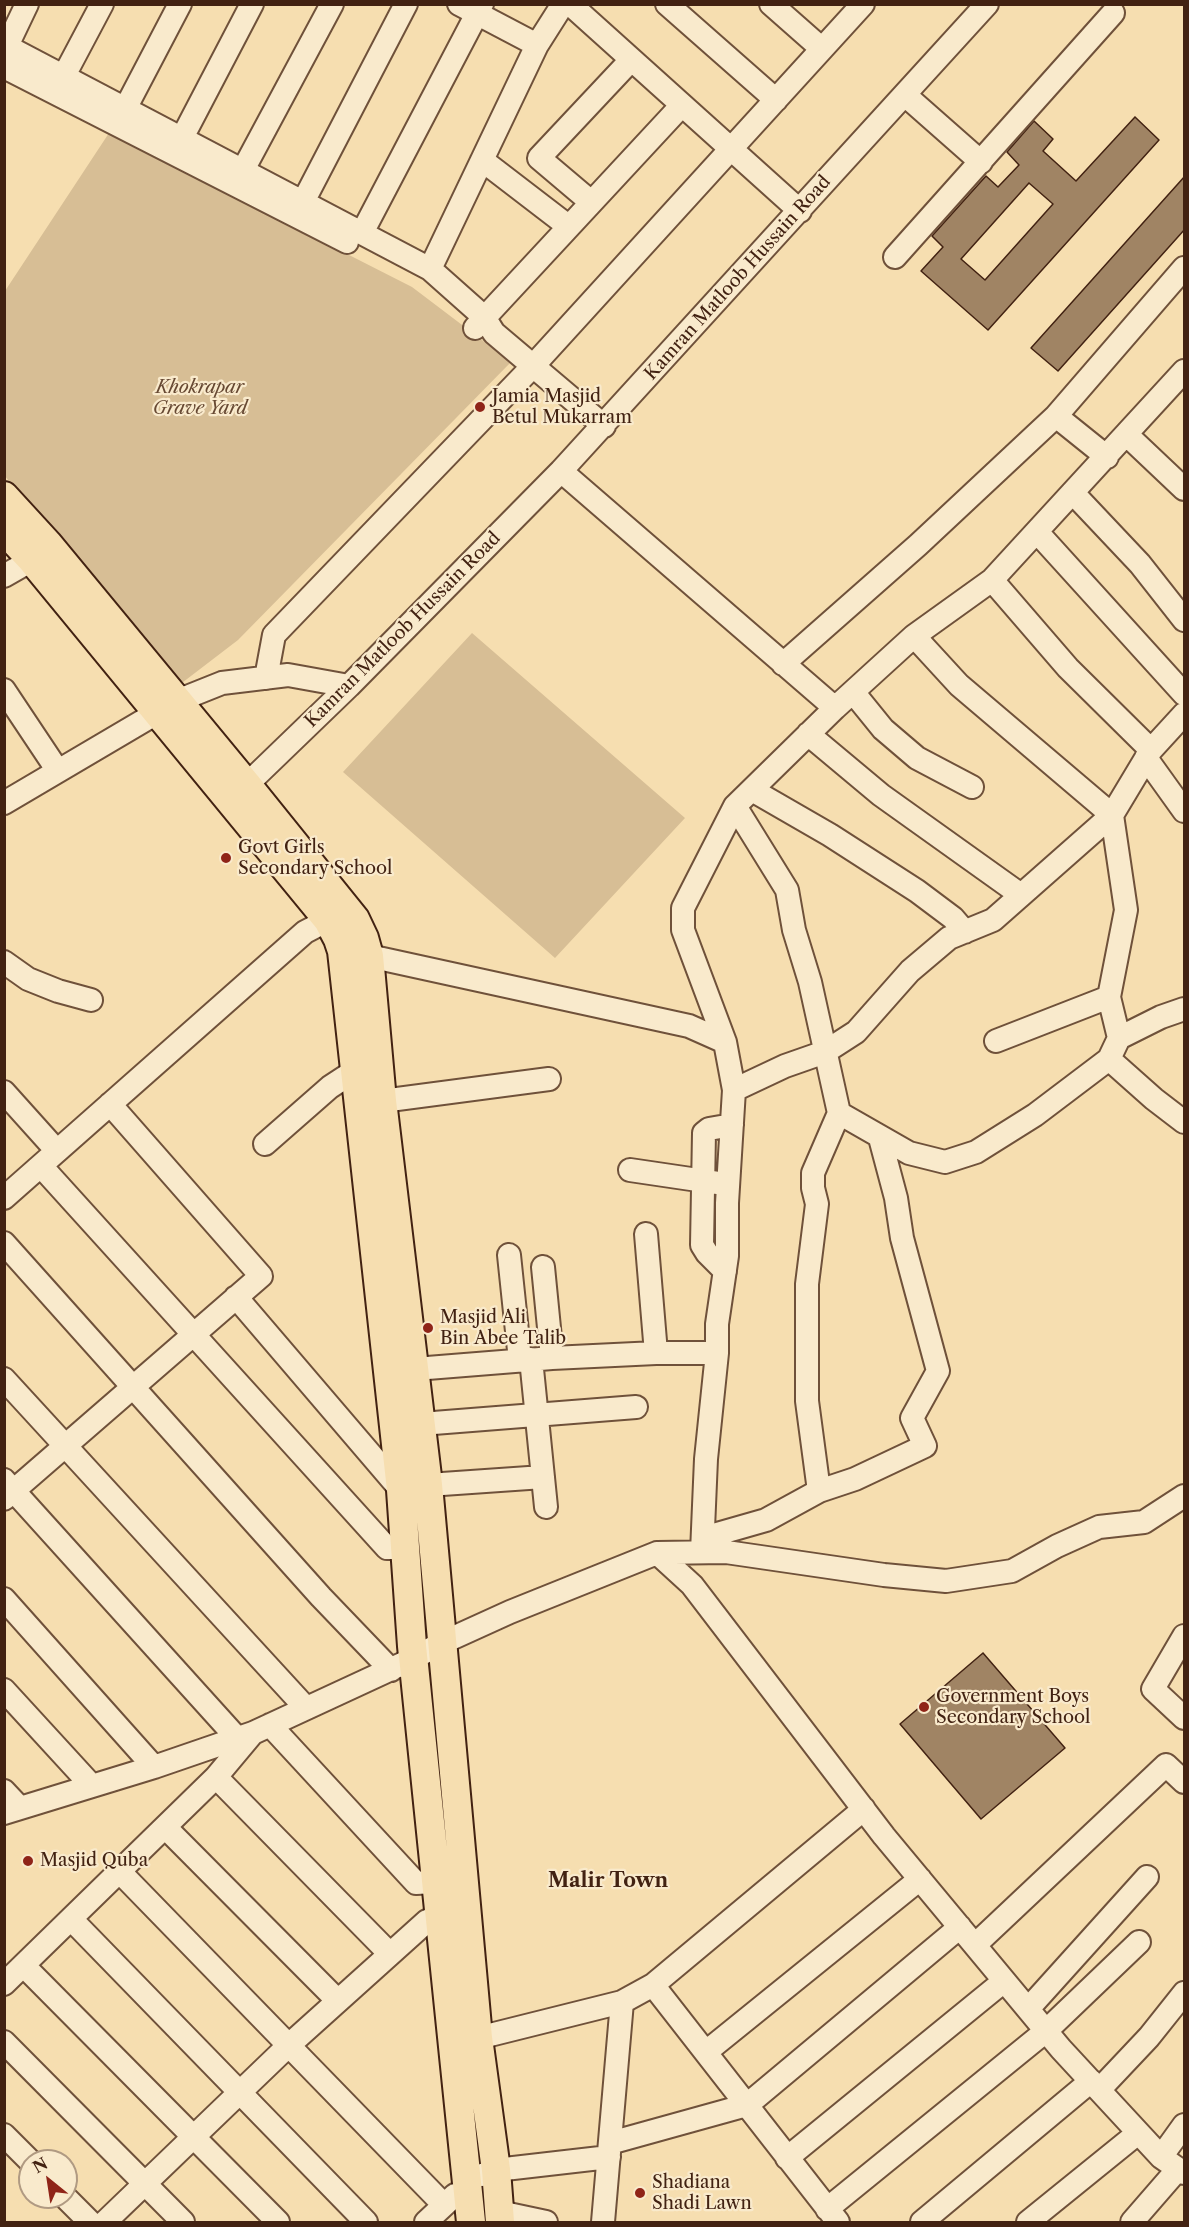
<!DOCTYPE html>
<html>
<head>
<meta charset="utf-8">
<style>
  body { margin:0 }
  #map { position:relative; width:1189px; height:2227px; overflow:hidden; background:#f6deb0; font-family:"Libre Caslon Text",serif }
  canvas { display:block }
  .frame { position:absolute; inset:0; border:6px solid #422212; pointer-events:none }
  .north { position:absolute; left:18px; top:2149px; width:60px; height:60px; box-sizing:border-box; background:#f9eacc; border:2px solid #b09a82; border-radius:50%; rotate:330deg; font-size:16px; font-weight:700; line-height:24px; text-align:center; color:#422212 }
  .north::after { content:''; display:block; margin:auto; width:21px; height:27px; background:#8f2418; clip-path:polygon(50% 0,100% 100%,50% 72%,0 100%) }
</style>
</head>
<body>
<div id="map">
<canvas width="1189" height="2227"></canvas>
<div class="frame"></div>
<div class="north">N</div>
</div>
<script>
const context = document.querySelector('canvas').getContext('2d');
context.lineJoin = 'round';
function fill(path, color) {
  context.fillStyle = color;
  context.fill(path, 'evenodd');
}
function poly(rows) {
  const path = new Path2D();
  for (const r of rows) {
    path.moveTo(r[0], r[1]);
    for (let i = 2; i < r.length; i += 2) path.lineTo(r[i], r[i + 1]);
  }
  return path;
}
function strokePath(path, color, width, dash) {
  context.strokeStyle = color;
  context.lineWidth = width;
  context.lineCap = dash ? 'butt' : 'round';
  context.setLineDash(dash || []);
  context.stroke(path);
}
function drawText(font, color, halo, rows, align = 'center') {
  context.font = font + ' "Libre Caslon Text",serif';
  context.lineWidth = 4.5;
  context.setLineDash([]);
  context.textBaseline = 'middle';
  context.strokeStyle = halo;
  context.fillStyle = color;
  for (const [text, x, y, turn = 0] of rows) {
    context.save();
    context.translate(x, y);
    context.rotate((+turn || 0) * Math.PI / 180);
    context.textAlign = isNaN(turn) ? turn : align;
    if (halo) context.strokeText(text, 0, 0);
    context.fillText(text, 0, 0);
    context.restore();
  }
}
fill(poly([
  [109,133,412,287,511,362,238,640,174,689,5,476,5,291],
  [472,633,685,818,555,958,343,772]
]), '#d7be95');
const building = poly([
  [1135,117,1159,140,988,330,921,271,943,247,932,236,986,176,998,187,1019,165,1007,152,1034,121,1053,139,1043,151,1076,181,1135,117],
  [1029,183,1053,204,985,280,961,259,1029,183],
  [1185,176,1185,229,1058,371,1031,348,1185,176],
  [983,1653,1065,1748,981,1819,900,1724,983,1653]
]);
fill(building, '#a08464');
strokePath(building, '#422212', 1.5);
const minor = poly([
  [459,4,537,45],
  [570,4,800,211],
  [667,4,776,100],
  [771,4,822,49],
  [4,45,430,269,484,317,494,333,604,426],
  [7,46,27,4],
  [4,67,347,242],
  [57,89,102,4],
  [905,95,981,162],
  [125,109,180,4],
  [182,138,252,4],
  [482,160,568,226],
  [243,170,332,4],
  [303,202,406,4],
  [591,202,539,158,631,60],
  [362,233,482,4],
  [895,257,1113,13],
  [430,269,537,45,563,4],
  [475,328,682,105],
  [1056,416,1107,457],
  [1127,435,1184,489],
  [561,471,835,708],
  [1073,493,1140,564,1184,620],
  [1037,532,1184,694],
  [4,576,32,560],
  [992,580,1068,668,1151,750],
  [914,636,959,685,1112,815,1126,910,1109,997,1119,1038,1109,1059,1154,1099,1184,1122],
  [783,664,918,545,1056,416,1184,268],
  [266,678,274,635,533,366,863,4],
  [4,690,58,771],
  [853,692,883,729,917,758,972,787],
  [808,734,881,795,1021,895],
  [1146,758,1184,811],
  [752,790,830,835,917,891,953,918,965,932],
  [236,795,349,686,561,471,987,4],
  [4,803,177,701,222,683,288,675,349,686],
  [735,806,787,890,794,930,810,982,839,1113,813,1173,813,1188,817,1204,807,1284,807,1401,819,1491],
  [369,956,689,1026,725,1042],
  [4,962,28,979,58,991,91,1000],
  [1119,1038,1161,1017,1184,1009],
  [996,1041,1109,997],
  [734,1090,785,1066,825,1052,856,1032,910,971,949,938,993,920,1112,815,1151,750,1184,714],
  [4,1092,57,1151],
  [382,1101,549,1079],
  [839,1113,909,1153,945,1162,976,1152,1035,1115,1109,1059],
  [265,1144,330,1087,356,1070],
  [41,1166,387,1548,405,1548],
  [630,1170,718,1183],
  [4,1198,305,932,328,920],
  [646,1234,656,1353],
  [4,1243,321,1597,391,1670],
  [509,1255,520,1360],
  [543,1267,552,1358],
  [725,1271,707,1253,702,1245,704,1133,709,1129,732,1125],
  [236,1297,401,1490],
  [531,1359,546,1507],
  [415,1369,552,1358,656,1353,717,1353],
  [4,1379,306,1708],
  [421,1424,636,1407],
  [4,1480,237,1738],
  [428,1485,543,1477],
  [4,1499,261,1276,110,1104],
  [703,1538,766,1520,819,1491,855,1479,925,1446,912,1418,938,1371,902,1238,896,1198,880,1138],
  [702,1552,706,1459,717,1353,717,1324,727,1256,727,1203,734,1090,725,1042,683,930,683,908,735,806,835,708,914,636,992,580,1184,371],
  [657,1553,692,1585,884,1836,1061,2049,1161,2157,1184,2173],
  [4,1599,154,1767],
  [1184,1636,1153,1689,1184,1718],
  [4,1690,92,1786],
  [270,1725,416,1883,435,1882],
  [216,1777,390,1954],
  [4,1791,20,1808],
  [4,1813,154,1767,253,1733,402,1664,444,1642,510,1612,657,1553,726,1552,884,1575,946,1581,1012,1571,1057,1546,1099,1527,1144,1522,1184,1496],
  [165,1827,338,2001],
  [120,1872,444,2205],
  [71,1919,366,2222],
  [975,1945,1166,1765,1184,1782],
  [24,1966,278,2222],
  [4,1984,216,1777,252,1734],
  [653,1985,838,2222],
  [1028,2009,1147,1877],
  [478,2038,622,2002,653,1985,864,1809],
  [4,2042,183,2222],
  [706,2052,920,1879],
  [1099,2090,1149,2037,1184,1993],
  [4,2135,30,2161],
  [610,2143,747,2105,960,1927],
  [1161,2157,1184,2125],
  [787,2158,1004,1981],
  [482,2175,496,2170,609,2157],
  [65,2197,90,2222],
  [827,2209,1046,2031,1139,1942],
  [499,2212,546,2222],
  [105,2222,288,2046,427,1921,441,1915],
  [426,2222,455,2195],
  [603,2222,622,2002],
  [922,2222,1091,2081],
  [1028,2222,1138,2133],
  [1132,2222,1178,2169]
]);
const major = poly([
  [4,496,48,544,247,785,355,919,364,938,369,956,382,1101,428,1485,478,2038,496,2170,500,2222],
  [4,530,32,560,328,920,338,939,342,951,401,1490,412,1646,471,2222]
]);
strokePath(minor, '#6f513a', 26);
strokePath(major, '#422212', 32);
strokePath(minor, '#f9eacc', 22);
strokePath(major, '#f6deb0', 28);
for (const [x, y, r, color] of [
  [480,407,6,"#8f2418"],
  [226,858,6,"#8f2418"],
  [428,1328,6,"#8f2418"],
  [924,1707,6,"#8f2418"],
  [28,1861,6,"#8f2418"],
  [640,2193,6,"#8f2418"]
]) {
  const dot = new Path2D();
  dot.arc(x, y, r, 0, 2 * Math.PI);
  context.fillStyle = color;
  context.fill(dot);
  strokePath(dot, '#f9eacc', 2);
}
drawText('18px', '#422212', '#f9eacc', [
  ["Kamran Matloob Hussain Road",738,278,-48],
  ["Kamran Matloob Hussain Road",403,630,-45]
]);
drawText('italic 18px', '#674933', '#f9eacc', [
  ["Khokrapar",200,388],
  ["Grave Yard",200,409]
]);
drawText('18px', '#422212', '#f9eacc', [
  ["Jamia Masjid",492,397],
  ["Betul Mukarram",492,418],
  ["Govt Girls",238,848],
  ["Secondary School",238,869],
  ["Masjid Ali",440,1318],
  ["Bin Abee Talib",440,1339],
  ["Government Boys",936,1697],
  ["Secondary School",936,1718],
  ["Masjid Quba",40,1861],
  ["Shadiana",652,2183],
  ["Shadi Lawn",652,2204]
], 'left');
drawText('bold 20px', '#422212', '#f9eacc', [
  ["Malir Town",608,1881]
]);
</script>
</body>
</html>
